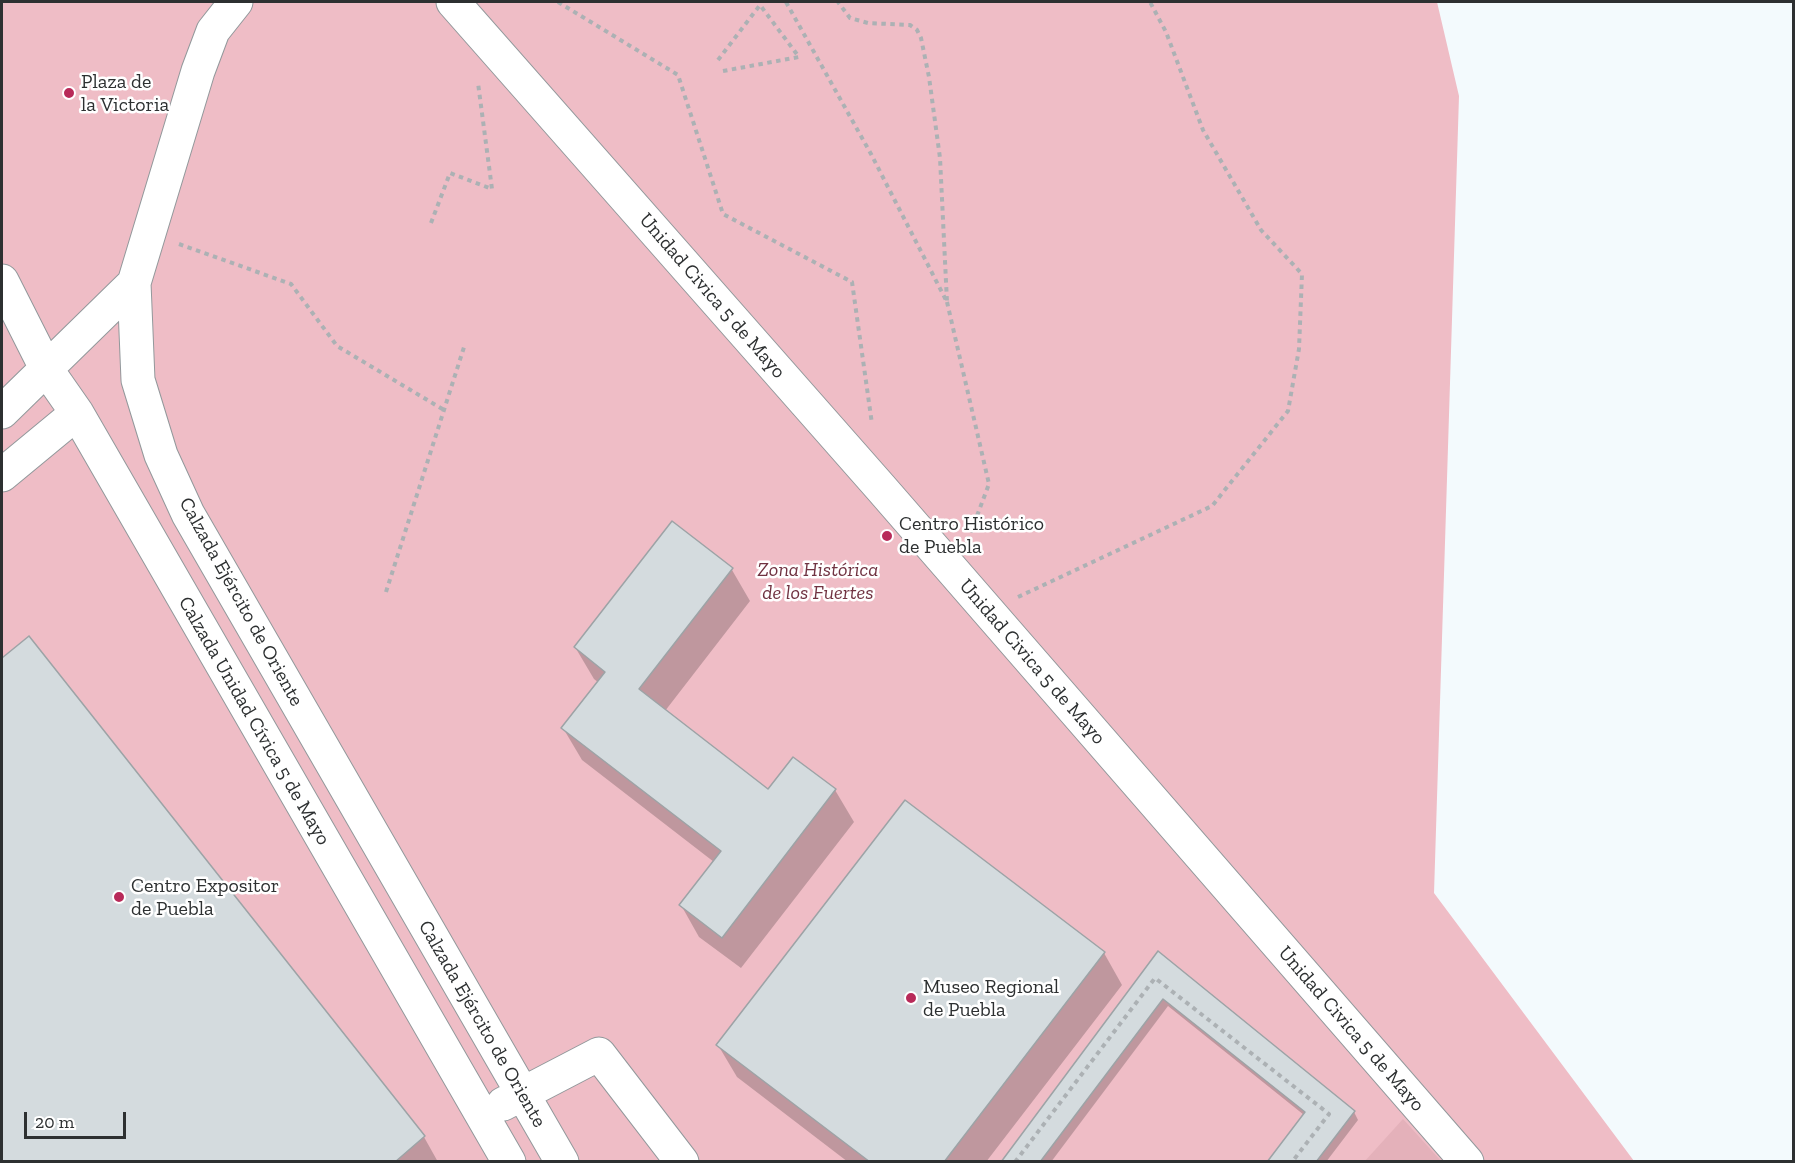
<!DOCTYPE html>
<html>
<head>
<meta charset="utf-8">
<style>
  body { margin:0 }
  #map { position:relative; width:1795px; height:1163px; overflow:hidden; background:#f3fafd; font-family:"Zilla Slab",serif }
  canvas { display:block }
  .frame { position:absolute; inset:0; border:3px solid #2d3031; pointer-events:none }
  .scale { position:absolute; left:24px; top:1112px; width:102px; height:27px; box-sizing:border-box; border:3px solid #2d3031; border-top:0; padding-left:8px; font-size:18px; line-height:21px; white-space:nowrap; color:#2d3031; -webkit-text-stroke:4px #fff; paint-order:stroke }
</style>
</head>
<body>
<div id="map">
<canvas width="1795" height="1163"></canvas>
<div class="frame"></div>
<div class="scale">20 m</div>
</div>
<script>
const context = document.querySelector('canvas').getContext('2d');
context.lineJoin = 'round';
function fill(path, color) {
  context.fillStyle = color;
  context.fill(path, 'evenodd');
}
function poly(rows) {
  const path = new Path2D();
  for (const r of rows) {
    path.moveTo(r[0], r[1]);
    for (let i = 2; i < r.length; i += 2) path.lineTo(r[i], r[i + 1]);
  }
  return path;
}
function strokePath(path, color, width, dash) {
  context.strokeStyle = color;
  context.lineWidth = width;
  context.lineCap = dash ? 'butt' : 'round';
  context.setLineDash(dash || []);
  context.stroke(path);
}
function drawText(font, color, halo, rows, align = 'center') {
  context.font = font + ' "Zilla Slab",serif';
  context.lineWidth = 5;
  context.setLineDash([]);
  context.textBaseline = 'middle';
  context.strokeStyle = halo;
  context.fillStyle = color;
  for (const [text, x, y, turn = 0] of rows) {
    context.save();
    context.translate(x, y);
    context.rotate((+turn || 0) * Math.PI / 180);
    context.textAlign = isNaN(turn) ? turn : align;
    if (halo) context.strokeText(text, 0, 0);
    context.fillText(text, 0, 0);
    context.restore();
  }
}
fill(poly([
  [2,2,1437,2,1459,96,1434,893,1634,1161,2,1162]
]), '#efbdc6');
fill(poly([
  [1403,1119,1441,1161,1365,1161]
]), '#e4b1ba');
fill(poly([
  [673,523,732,570,750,601,665,711,769,792,835,790,854,822,741,968,699,937,681,905,714,862,582,760,563,728,599,683,594,679,575,647],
  [29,638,424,1137,438,1162,2,1162,2,660],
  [1104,953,1122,985,986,1162,848,1162,737,1077,718,1045],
  [1158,953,1354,1112,1358,1120,1326,1162,1269,1162,1304,1115,1168,1006,1051,1162,1003,1162]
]), '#0003');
const building = poly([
  [672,521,733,568,639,689,768,789,793,757,836,789,722,938,679,905,721,851,561,728,605,672,574,647,672,521],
  [29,636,425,1136,395,1162,2,1162,2,658,29,636],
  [905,800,1105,952,944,1162,870,1162,716,1045,905,800],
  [1158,951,1355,1111,1316,1162,1267,1162,1305,1112,1163,999,1040,1162,1001,1162,1158,951]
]);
fill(building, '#d4dbde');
strokePath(building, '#9da3a6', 1.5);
const minor = poly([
  [236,2,213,31,198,71,134,283,138,380,161,455,188,514,562,1162],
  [453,2,881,488,1467,1162],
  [2,281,47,370,77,413,509,1162],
  [2,412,134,283],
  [2,475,77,413],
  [503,1104,599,1054,682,1162]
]);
strokePath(minor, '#92989b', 35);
strokePath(poly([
  [558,2,678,75,723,214,852,282,872,424],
  [786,2,871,154,947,302,940,158,929,77,921,38,917,30,910,25,868,23,850,18,838,2],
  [718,60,760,5,799,57,723,71],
  [431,223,450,173,492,189,478,83],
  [179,244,291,284,337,346,444,410],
  [947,302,989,484,969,537],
  [386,592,465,344],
  [1018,597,1212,506,1288,411,1299,349,1302,274,1261,230,1203,130,1166,32,1150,2],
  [1015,1162,1155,978,1329,1114,1292,1162]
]), '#acb1b4', 4, [4.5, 4.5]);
strokePath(minor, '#fff', 33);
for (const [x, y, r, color] of [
  [69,93,6,"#b82a59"],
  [887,536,6,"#b82a59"],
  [119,897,6,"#b82a59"],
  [911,998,6,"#b82a59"]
]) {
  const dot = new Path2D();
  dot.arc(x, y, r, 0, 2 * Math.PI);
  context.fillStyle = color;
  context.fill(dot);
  strokePath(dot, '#fff', 2);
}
drawText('20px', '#2d3031', '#fff', [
  ["Plaza de",81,82],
  ["la Victoria",81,105],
  ["Centro Histórico",899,524],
  ["de Puebla",899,547],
  ["Centro Expositor",131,886],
  ["de Puebla",131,909],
  ["Museo Regional",923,987],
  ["de Puebla",923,1010]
], 'left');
drawText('20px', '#2d3031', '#fff', [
  ["Unidad Civica 5 de Mayo",712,296,49],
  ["Calzada Ejército de Oriente",241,602,61],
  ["Unidad Civica 5 de Mayo",1032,662,49],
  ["Calzada Unidad Cívica 5 de Mayo",254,721,60],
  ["Calzada Ejército de Oriente",482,1024,60],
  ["Unidad Civica 5 de Mayo",1351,1029,49]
]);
drawText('italic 20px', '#703241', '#fff', [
  ["Zona Histórica",818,570],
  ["de los Fuertes",818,593]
]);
</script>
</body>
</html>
